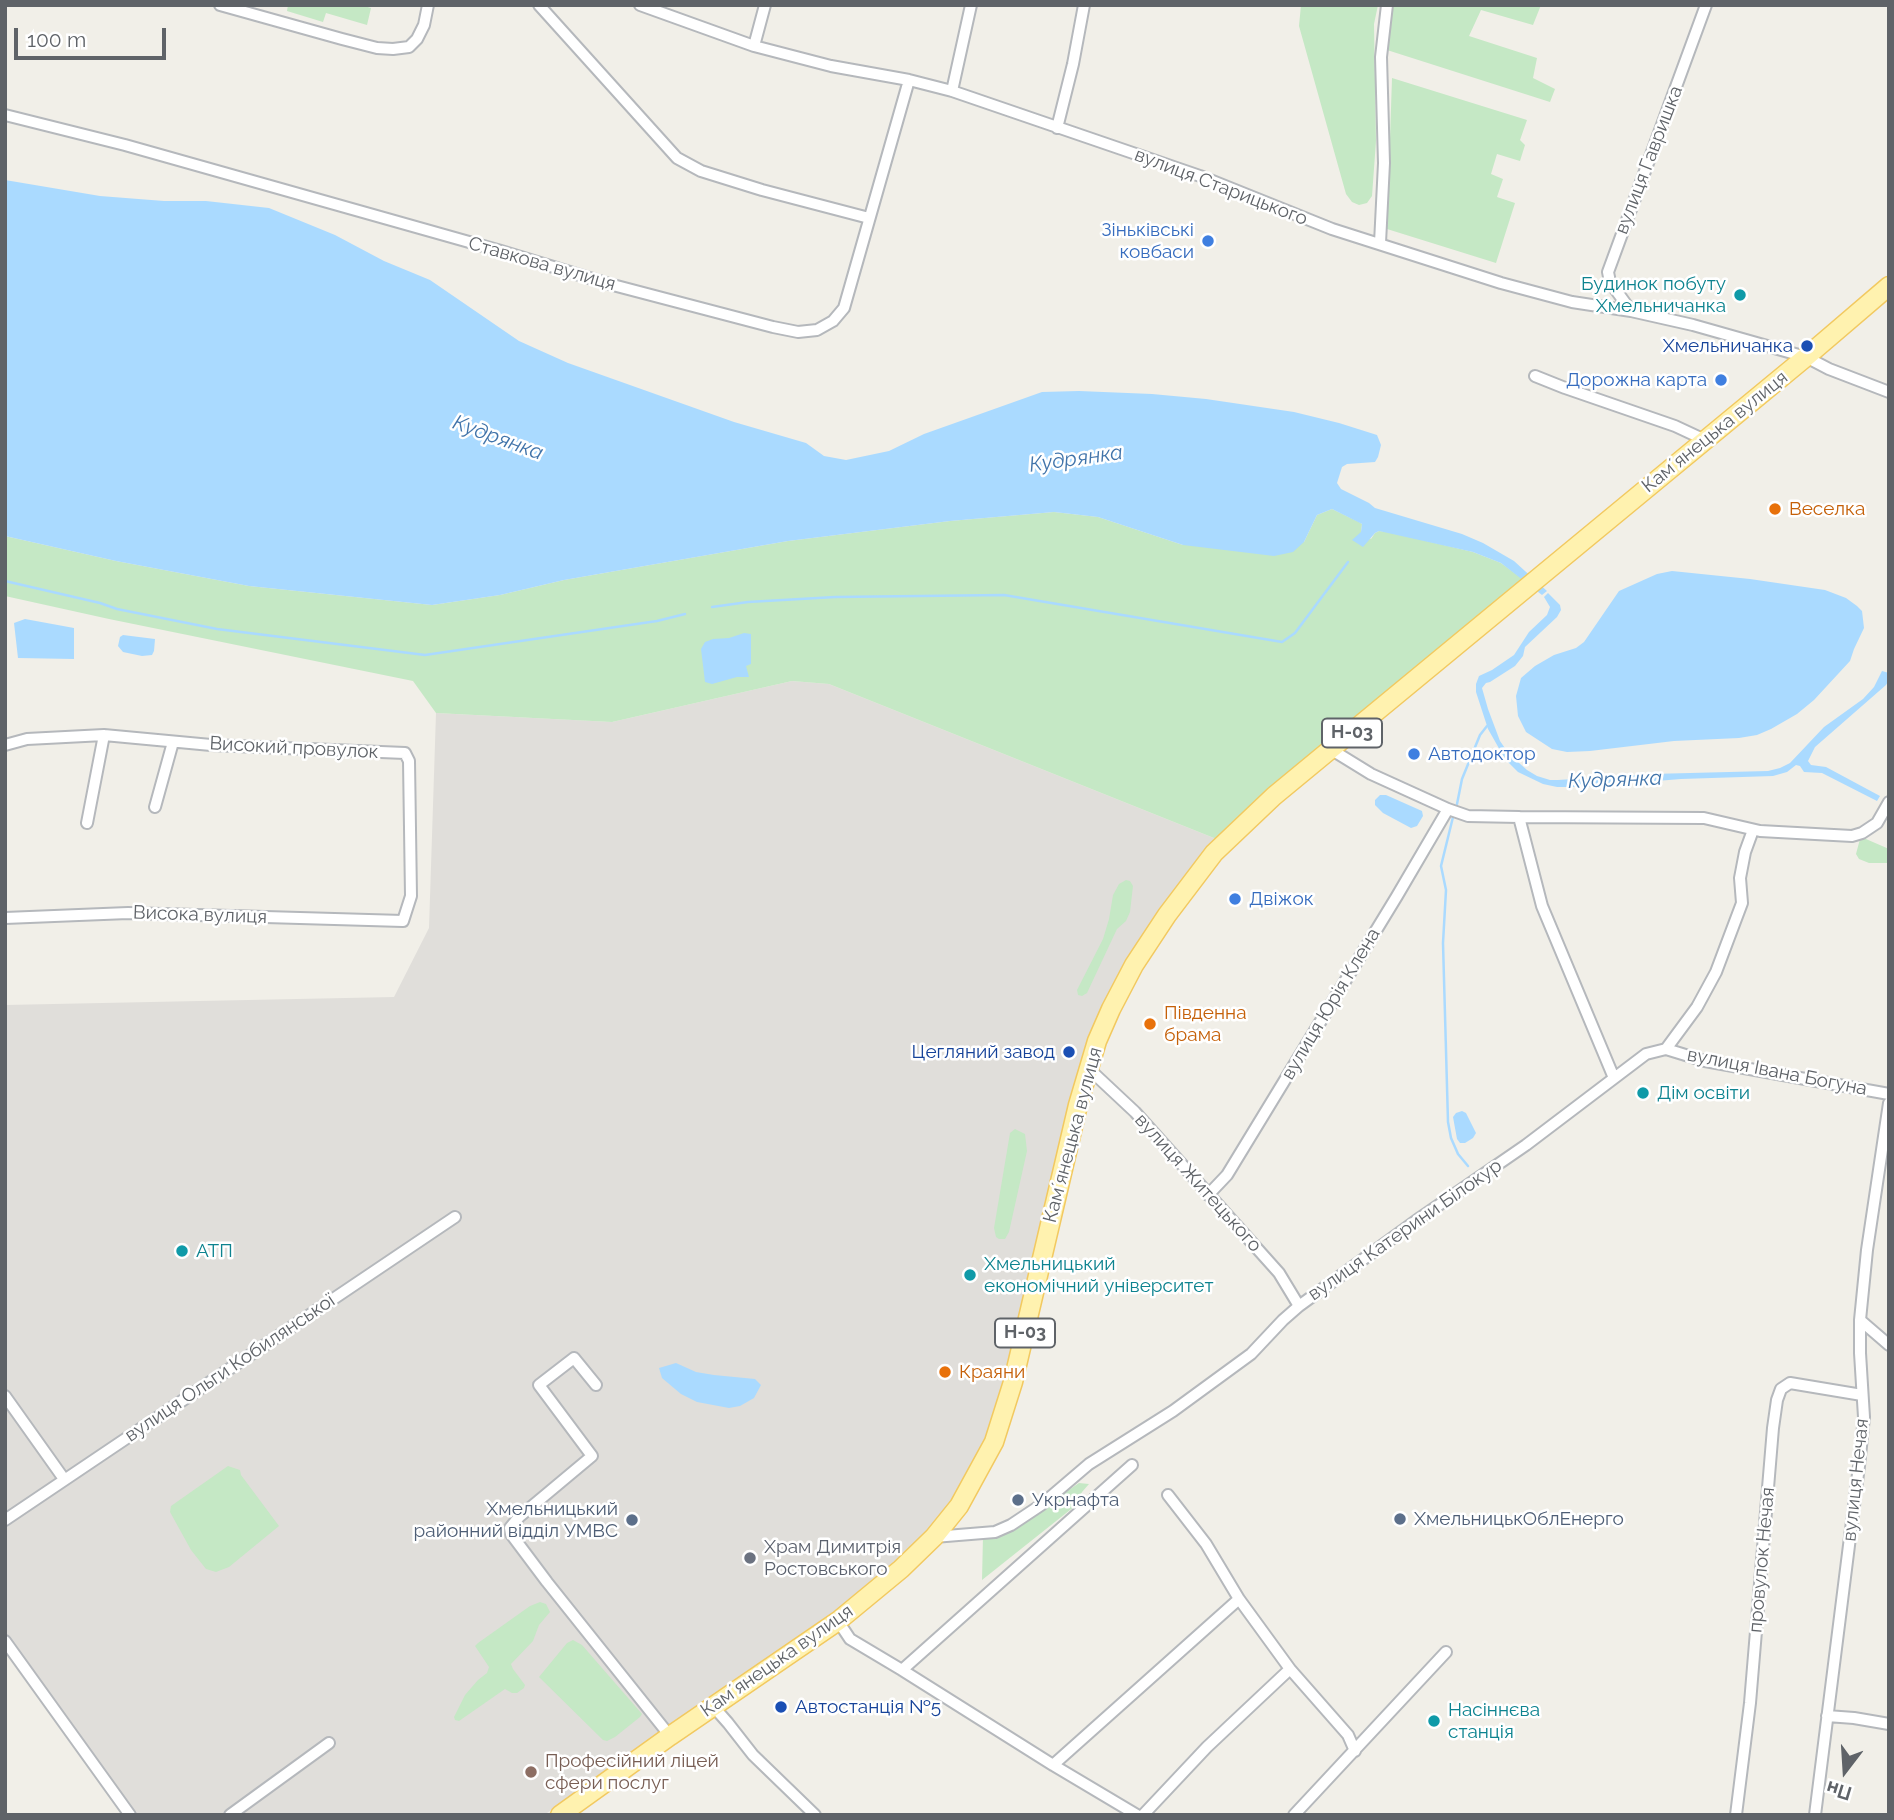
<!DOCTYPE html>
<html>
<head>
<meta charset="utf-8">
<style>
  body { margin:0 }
  #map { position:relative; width:1894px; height:1820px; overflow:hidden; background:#f1efe8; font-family:Raleway,sans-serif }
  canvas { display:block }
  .frame { position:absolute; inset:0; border:7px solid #5f6368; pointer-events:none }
  .north { position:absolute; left:1810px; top:1736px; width:70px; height:70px; -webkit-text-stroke:5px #fff; paint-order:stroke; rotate:197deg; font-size:19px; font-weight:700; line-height:28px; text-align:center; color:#5f6368 }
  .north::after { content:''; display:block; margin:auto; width:24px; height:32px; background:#5f6368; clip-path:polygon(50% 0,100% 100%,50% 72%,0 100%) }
  .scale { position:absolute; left:14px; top:28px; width:152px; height:32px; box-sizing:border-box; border:4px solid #5f6368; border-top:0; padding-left:9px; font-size:21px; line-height:24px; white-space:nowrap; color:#5f6368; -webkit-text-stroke:5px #fff; paint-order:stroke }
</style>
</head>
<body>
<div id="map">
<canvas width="1894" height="1820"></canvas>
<div class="frame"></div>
<div class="north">Пн</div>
<div class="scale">100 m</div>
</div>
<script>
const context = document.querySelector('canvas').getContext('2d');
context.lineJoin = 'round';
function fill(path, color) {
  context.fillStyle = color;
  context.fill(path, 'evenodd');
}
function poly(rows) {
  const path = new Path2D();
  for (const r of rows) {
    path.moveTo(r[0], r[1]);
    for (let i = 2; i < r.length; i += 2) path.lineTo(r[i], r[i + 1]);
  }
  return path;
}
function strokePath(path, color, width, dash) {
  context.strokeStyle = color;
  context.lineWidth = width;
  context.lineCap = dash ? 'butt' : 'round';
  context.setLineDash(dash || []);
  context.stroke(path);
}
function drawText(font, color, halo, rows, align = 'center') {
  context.font = font + ' Raleway,sans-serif';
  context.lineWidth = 5;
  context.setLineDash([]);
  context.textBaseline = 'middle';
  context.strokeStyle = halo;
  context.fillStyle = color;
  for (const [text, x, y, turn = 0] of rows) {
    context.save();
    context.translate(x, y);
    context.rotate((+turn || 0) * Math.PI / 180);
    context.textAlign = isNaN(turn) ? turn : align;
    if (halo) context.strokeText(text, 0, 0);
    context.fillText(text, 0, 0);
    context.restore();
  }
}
fill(poly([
  [792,681,829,684,1219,840,1107,1006,989,1440,955,1503,931,1534,835,1617,544,1815,134,1815,5,1633,5,1005,394,997,429,928,436,713,612,722]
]), '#e0deda');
fill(poly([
  [288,5,361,5,371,8,367,25,326,13,323,22,287,11],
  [1301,5,1378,5,1374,24,1376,141,1372,196,1367,203,1359,205,1352,202,1346,194,1299,26],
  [1393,5,1541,5,1533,25,1481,10,1469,36,1537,58,1533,78,1555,89,1550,102,1387,50],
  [1392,78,1527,120,1520,140,1525,145,1520,161,1497,154,1491,174,1503,179,1497,197,1515,203,1496,263,1387,229],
  [1332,509,1359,522,1362,524,1361,532,1371,539,1375,533,1379,531,1389,532,1473,552,1501,563,1527,582,1219,840,829,684,792,681,612,722,436,713,413,681,109,619,5,596,5,536,116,561,249,586,432,605,500,595,564,580,788,541,950,521,1054,512,1098,517,1183,545,1304,542,1317,515],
  [1860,839,1866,839,1889,849,1889,863,1869,863,1859,859,1856,854],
  [1126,880,1130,881,1133,886,1130,912,1126,921,1117,929,1087,993,1082,996,1078,995,1077,990,1103,939,1109,919,1113,895,1119,884],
  [1015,1129,1025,1134,1027,1151,1009,1232,1005,1239,999,1239,996,1237,994,1228,1010,1133],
  [228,1466,240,1470,241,1475,279,1526,229,1567,216,1572,206,1569,191,1550,170,1512,171,1506],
  [1079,1483,1089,1484,1082,1492,1075,1506,982,1580,983,1536,1047,1505],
  [540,1602,546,1604,550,1612,539,1625,533,1641,511,1664,513,1669,525,1685,524,1688,517,1693,512,1693,505,1689,459,1721,455,1720,454,1717,465,1695,478,1680,487,1673,489,1667,475,1646,478,1643,530,1606],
  [573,1640,582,1645,642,1714,640,1717,615,1737,607,1741,603,1740,539,1677,567,1643]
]), '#c5e8c5');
fill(poly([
  [5,180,100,196,164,201,206,201,269,208,335,235,384,261,430,280,519,341,568,363,734,422,806,443,824,456,846,460,889,451,924,434,1042,392,1079,391,1152,394,1206,399,1294,412,1339,423,1377,435,1381,445,1378,457,1375,462,1347,464,1342,467,1337,483,1341,489,1369,503,1375,508,1462,534,1483,543,1514,561,1547,591,1542,595,1501,563,1473,552,1379,531,1375,533,1363,547,1352,540,1361,532,1362,524,1332,509,1317,515,1304,542,1293,552,1274,556,1183,545,1098,517,1054,512,950,521,788,541,564,580,500,595,432,605,249,586,116,561,5,536],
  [1672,571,1750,579,1825,590,1846,598,1857,606,1862,611,1864,628,1854,649,1850,661,1814,700,1797,714,1771,729,1757,735,1739,738,1674,741,1590,751,1567,752,1552,749,1526,732,1518,716,1516,696,1521,678,1535,666,1554,655,1576,648,1584,642,1619,591,1657,574],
  [1548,593,1560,605,1561,610,1557,617,1525,647,1523,656,1515,666,1490,682,1486,683,1482,688,1488,709,1500,741,1509,754,1527,770,1537,776,1550,780,1558,780,1651,774,1768,771,1780,768,1790,763,1824,727,1863,699,1874,687,1882,671,1889,673,1889,680,1886,685,1815,747,1808,761,1811,765,1826,767,1880,796,1877,801,1822,773,1804,772,1800,766,1796,765,1787,772,1773,776,1681,779,1583,787,1557,787,1543,784,1518,772,1505,759,1488,729,1476,692,1476,684,1479,676,1492,670,1514,655,1529,632,1547,615,1550,607,1544,597],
  [25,619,74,628,74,659,18,658,14,623],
  [744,633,751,634,751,664,746,666,749,677,737,677,712,684,705,682,701,649,705,642,713,639,729,638],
  [123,635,155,639,154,651,152,655,142,656,123,652,118,646,120,637],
  [1380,795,1386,795,1422,811,1423,816,1417,826,1411,828,1383,813,1375,805,1375,800],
  [1462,1111,1466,1113,1476,1133,1473,1138,1465,1143,1460,1143,1457,1139,1453,1117,1456,1113],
  [676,1363,696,1372,714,1375,755,1379,761,1385,754,1398,740,1406,729,1408,697,1402,681,1394,662,1378,659,1368]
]), '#aadaff');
strokePath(poly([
  [5,581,100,603,117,609,217,629,425,655,657,621,685,614],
  [712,607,748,602,835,597,1004,595,1282,642,1295,633,1348,562],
  [1457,804,1462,779,1480,735,1487,726],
  [1453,817,1441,866,1446,890,1443,943,1448,1122,1451,1138,1458,1154,1468,1166]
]), '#aadaff', 2.5);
const street = poly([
  [220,5,342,39,377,48,393,49,409,47,417,39,424,25,428,5],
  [539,5,677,158,701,171,762,190,869,218],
  [640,5,754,46,831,66,909,80,952,91,1200,176,1332,229,1501,283,1572,302,1631,311,1693,325,1806,357,1829,369,1889,392],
  [754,46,765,5],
  [952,91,971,5],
  [5,115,125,145,501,251,609,284,773,327,798,332,817,330,833,321,844,308,909,80],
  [1057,128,1073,64,1084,5],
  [1380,243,1384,163,1381,57,1387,5],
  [1631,311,1610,282,1608,272,1706,5],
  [1535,376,1565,388,1675,426,1705,440],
  [5,745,27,739,104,735,211,745,405,753,409,761,411,896,403,921,128,913,5,918],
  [1332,750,1371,774,1448,809,1468,816,1519,817,1542,906,1614,1078],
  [155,807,173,742],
  [1519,817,1704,818,1760,831,1852,836,1862,833,1877,823,1889,802],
  [87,823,104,735],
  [1666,1049,1705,1061,1889,1094],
  [1088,1068,1135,1112,1279,1273,1299,1306],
  [1208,1195,1227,1175,1397,896,1448,809],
  [1860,1320,1889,1345],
  [596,1385,574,1358,539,1385,592,1456,519,1517,510,1528,511,1534,547,1582,670,1736],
  [5,1396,64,1479],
  [1168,1495,1206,1544,1239,1599,1290,1669,1348,1735,1355,1751],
  [5,1520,455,1217],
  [934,1537,995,1532,1011,1525,1041,1505,1089,1464,1173,1411,1251,1354,1283,1320,1299,1306,1420,1218,1526,1145,1646,1054,1666,1049,1697,1007,1716,972,1742,903,1740,878,1745,852,1753,830],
  [838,1621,850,1639,902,1670,1053,1765,1137,1815],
  [5,1641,130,1815],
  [902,1670,1132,1465],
  [713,1706,728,1723,753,1755,815,1815],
  [1827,1716,1854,1718,1889,1724],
  [1053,1765,1239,1599],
  [230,1815,329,1743],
  [1143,1815,1207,1747,1290,1669],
  [1294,1815,1446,1652],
  [1736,1815,1750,1703,1773,1428,1777,1400,1781,1389,1790,1383,1862,1395],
  [1815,1815,1859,1466,1864,1417,1860,1353,1860,1320,1867,1250,1889,1103]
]);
const primary = poly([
  [560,1815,670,1736,838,1621,901,1569,934,1537,959,1506,994,1442,1013,1382,1078,1105,1097,1041,1111,1009,1134,965,1167,915,1214,853,1274,796,1806,357,1889,286]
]);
strokePath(street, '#b5b8bc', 14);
strokePath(primary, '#f2c960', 21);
strokePath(street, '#fff', 10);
strokePath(primary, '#fff2af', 18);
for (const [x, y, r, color] of [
  [1208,241,7,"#3f7fe0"],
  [1740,295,7,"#0f9aa8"],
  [1807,346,7,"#1a4fb4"],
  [1721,380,7,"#3f7fe0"],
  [1775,509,7,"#e8710a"],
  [1414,754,7,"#3f7fe0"],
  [1235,899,7,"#3f7fe0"],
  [1150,1024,7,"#e8710a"],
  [1069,1052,7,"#1a4fb4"],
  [1643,1093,7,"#0f9aa8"],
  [182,1251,7,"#0f9aa8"],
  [970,1275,7,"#0f9aa8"],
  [945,1372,7,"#e8710a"],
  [1018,1500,7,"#5c6f8a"],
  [1400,1519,7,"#5c6f8a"],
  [632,1520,7,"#5c6f8a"],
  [750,1558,7,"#6b7280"],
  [781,1707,7,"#1a4fb4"],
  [1434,1721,7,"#0f9aa8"],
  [531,1772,7,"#8d6e63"]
]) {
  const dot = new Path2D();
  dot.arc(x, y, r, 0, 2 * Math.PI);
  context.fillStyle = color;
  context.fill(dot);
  strokePath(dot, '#fff', 2.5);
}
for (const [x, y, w] of [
  [1352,733,60],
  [1025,1333,60]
]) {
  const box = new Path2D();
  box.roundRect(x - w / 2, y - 14.5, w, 29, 5);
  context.fillStyle = '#fff';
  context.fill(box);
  strokePath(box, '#5f6368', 2);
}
drawText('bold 18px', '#5f6368', null, [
  ["Н-03",1352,733],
  ["Н-03",1025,1333]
]);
drawText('19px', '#5f6368', '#fff', [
  ["вулиця Гавришка",1649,160,-69],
  ["вулиця Старицького",1221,187,21],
  ["Ставкова вулиця",542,264,16],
  ["Камʼянецька вулиця",1715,432,-39],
  ["Високий провулок",294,748,3],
  ["Висока вулиця",200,915,2],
  ["вулиця Юрія Клена",1331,1004,-59],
  ["вулиця Івана Богуна",1777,1072,11],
  ["Камʼянецька вулиця",1073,1135,-75],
  ["вулиця Житецького",1198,1183,48],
  ["вулиця Катерини Білокур",1405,1230,-35],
  ["вулиця Ольги Кобилянської",230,1368,-34],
  ["вулиця Нечая",1856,1480,-84],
  ["провулок Нечая",1762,1560,-85],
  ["Камʼянецька вулиця",777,1661,-35]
]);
drawText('19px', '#366cbe', '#fff', [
  ["Зіньківські",1194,230],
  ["ковбаси",1194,252],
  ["Дорожна карта",1707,380],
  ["Автодоктор",1428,754,"left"],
  ["Двіжок",1249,899,"left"]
], 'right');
drawText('19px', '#0d838f', '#fff', [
  ["Будинок побуту",1726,284,"right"],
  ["Хмельничанка",1726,306,"right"],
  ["Дім освіти",1657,1093],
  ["АТП",196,1251],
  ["Хмельницький",984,1264],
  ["економічний університет",984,1286],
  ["Насіннєва",1448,1710],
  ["станція",1448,1732]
], 'left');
drawText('19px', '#164399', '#fff', [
  ["Хмельничанка",1793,346],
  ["Цегляний завод",1055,1052],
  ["Автостанція №5",795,1707,"left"]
], 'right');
drawText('19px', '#c56008', '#fff', [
  ["Веселка",1789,509],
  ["Південна",1164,1013],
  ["брама",1164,1035],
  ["Краяни",959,1372]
], 'left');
drawText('19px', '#4e5e75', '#fff', [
  ["Укрнафта",1032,1500],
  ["Хмельницький",618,1509,"right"],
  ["районний відділ УМВС",618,1531,"right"],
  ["ХмельницькОблЕнерго",1414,1519]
], 'left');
drawText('19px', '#5b616d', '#fff', [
  ["Храм Димитрія",764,1547],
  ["Ростовського",764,1569]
], 'left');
drawText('19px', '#785e54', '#fff', [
  ["Професійний ліцей",545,1761],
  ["сфери послуг",545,1783]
], 'left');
drawText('italic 21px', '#4174aa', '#fff', [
  ["Кудрянка",498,438,20],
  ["Кудрянка",1076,459,-8],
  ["Кудрянка",1615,780,-2]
]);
</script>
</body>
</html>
